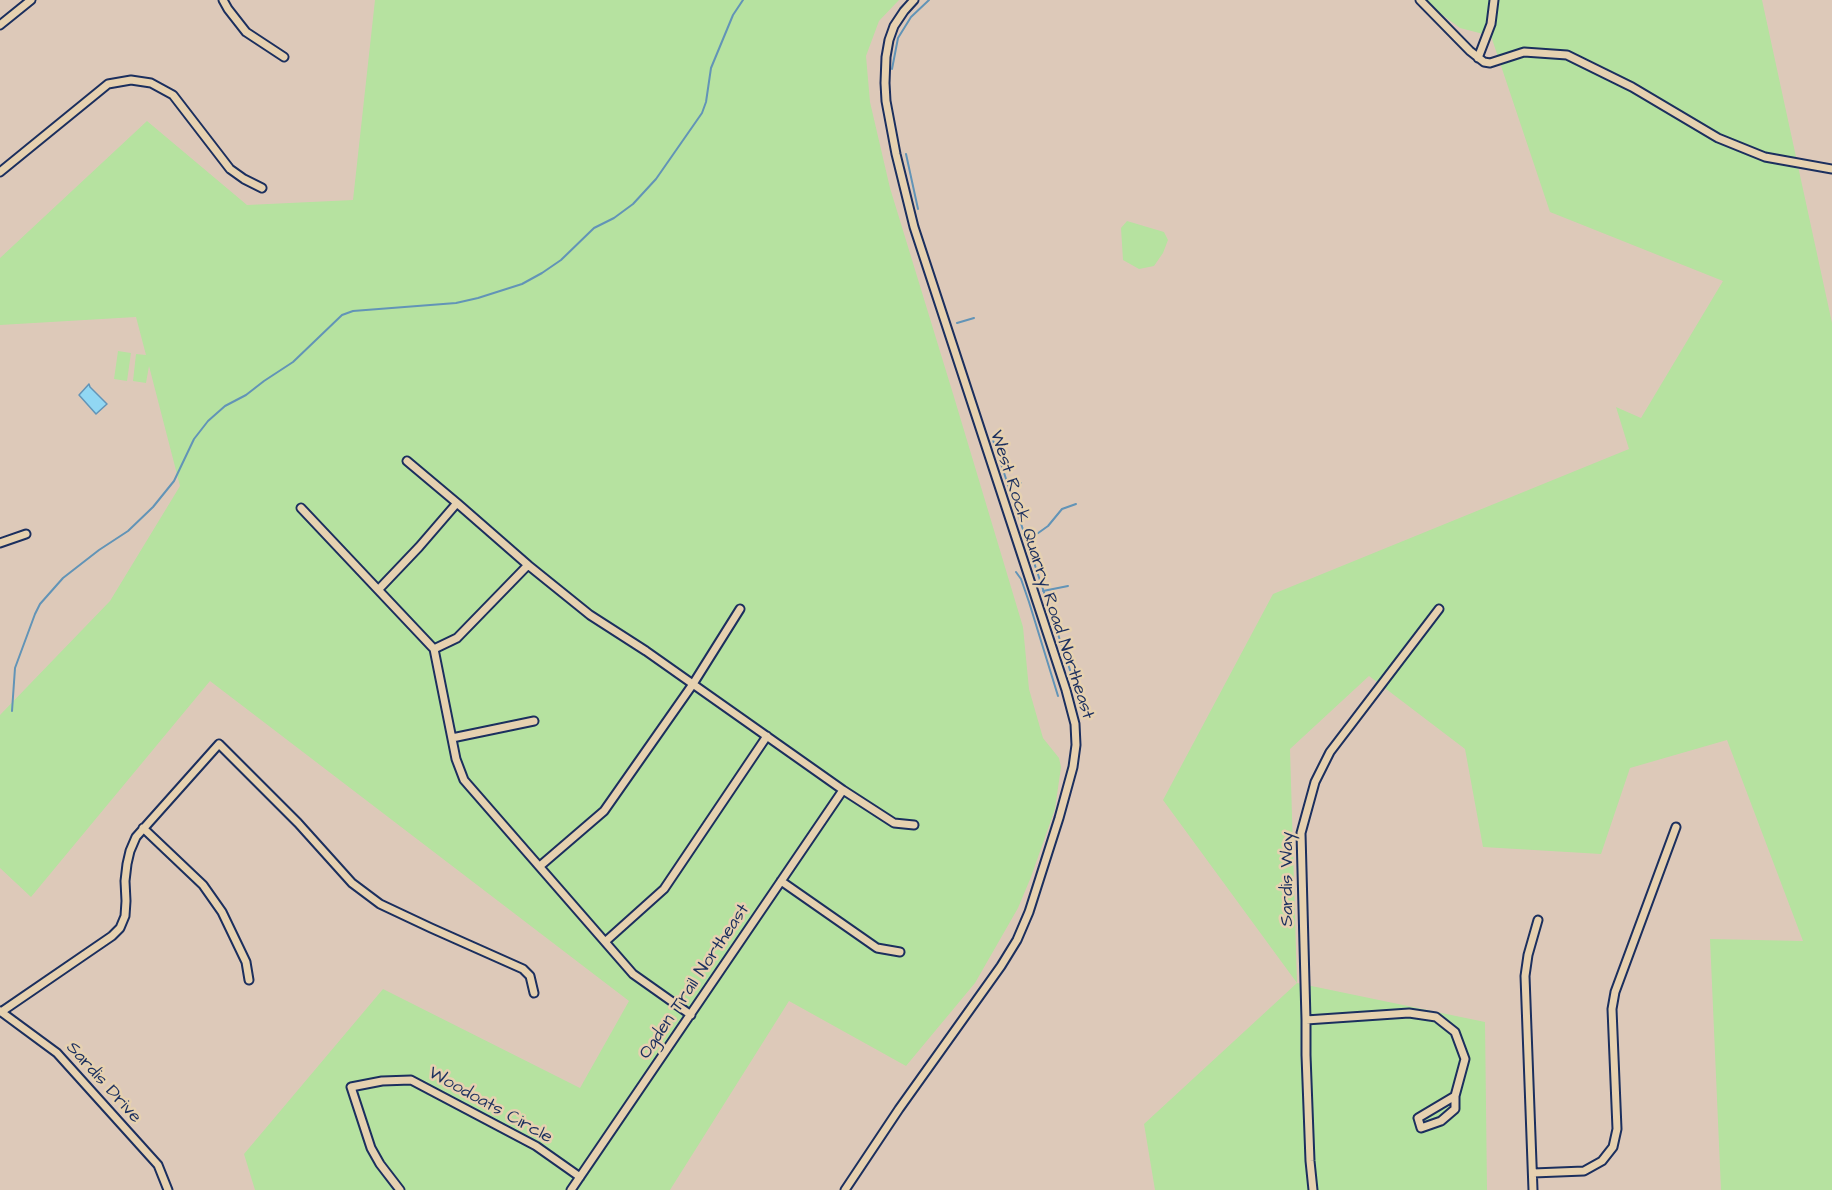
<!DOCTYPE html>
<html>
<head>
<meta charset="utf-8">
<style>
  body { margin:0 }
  canvas { display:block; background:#ddc9b9 }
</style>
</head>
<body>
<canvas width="1832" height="1190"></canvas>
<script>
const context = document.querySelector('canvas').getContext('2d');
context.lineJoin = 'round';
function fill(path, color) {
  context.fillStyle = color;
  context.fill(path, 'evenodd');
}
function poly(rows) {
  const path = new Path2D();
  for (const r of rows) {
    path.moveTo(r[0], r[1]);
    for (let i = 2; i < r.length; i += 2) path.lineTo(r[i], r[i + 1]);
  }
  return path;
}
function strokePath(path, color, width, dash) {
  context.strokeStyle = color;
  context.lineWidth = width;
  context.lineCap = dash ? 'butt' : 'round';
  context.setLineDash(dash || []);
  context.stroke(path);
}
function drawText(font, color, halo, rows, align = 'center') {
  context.font = font + ' "Architects Daughter",sans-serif';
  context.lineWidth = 5;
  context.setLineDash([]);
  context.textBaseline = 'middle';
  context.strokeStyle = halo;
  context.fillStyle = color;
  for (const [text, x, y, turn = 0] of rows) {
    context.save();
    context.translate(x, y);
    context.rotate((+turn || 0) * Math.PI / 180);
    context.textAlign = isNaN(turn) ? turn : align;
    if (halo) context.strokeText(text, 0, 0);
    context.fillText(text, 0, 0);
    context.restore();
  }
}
fill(poly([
  [375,0,899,0,879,21,866,56,870,102,890,188,954,397,1023,627,1029,689,1043,738,1059,758,1061,767,1055,809,1031,877,1018,908,975,983,906,1066,789,1001,670,1190,255,1190,244,1154,383,989,580,1088,629,1001,210,681,31,897,0,868,0,715,110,601,180,486,149,366,146,383,133,381,136,354,146,355,136,317,0,325,0,258,147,121,247,205,353,200],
  [1422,0,1762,0,1832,323,1832,1190,1721,1190,1710,939,1803,941,1727,740,1630,768,1601,854,1483,847,1465,749,1369,676,1290,749,1297,983,1485,1022,1487,1190,1155,1190,1144,1124,1297,983,1163,800,1273,594,1629,449,1616,407,1641,418,1723,281,1550,212,1491,36,1460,28],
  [1127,221,1164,232,1168,240,1163,253,1154,266,1139,269,1123,260,1121,228],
  [118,351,131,353,127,381,114,379]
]), '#b6e2a0');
const water = poly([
  [89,384,90,387,107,404,96,414,79,395,89,384]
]);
fill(water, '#91d7f3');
strokePath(water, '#6294b7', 1.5);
strokePath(poly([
  [892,69,898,38,911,17,929,0],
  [906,154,918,209],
  [957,323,974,318],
  [993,440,1072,676],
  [1008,484,1018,481,1021,483],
  [1027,541,1048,526,1062,509,1076,504],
  [1016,572,1021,579,1029,602,1058,696],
  [1043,591,1068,586],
  [1079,696,1079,697],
  [12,711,15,668,35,614,40,604,63,578,99,550,128,531,153,507,174,481,194,439,208,421,225,406,246,395,264,381,293,362,342,315,353,311,456,303,478,298,522,284,542,273,561,260,594,228,614,218,633,204,656,179,702,113,706,102,711,68,733,15,743,0]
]), '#6294b7', 2);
const street = poly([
  [223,0,228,9,246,32,284,57],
  [1420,0,1470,51,1484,62,1490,63,1524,52,1567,55,1632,87,1718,138,1765,157,1832,169],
  [0,25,31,0],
  [1478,58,1491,24,1494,0],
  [0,172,108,84,131,80,151,83,173,95,230,169,244,179,262,188],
  [301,508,434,649,456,759,464,780,633,974,691,1015],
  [0,543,26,534],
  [528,565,590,615,646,651,843,790,894,823,914,825],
  [379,589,419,547,457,503,407,461],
  [434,649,457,638,528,565,457,503],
  [452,738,534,721],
  [143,828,203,885,222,912,246,962,249,980],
  [540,866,604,811,693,684,740,609],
  [781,881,877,948,900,952],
  [606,941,664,889,767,736],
  [0,1011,57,1053,158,1165,168,1190],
  [1,1012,112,936,120,928,125,916,126,901,125,881,127,864,130,851,136,837,219,744,298,823,352,883,380,904,431,928,523,969,530,976,534,993],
  [1306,1020,1409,1013,1436,1017,1455,1032,1465,1059,1455,1096,1418,1118,1421,1128,1441,1121,1455,1109,1455,1096],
  [1533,1173,1584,1171,1602,1161,1613,1147,1617,1129,1612,1009,1615,992,1676,827],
  [400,1190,380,1164,371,1148,351,1087,382,1081,411,1080,536,1146,580,1177],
  [571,1190,843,790],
  [845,1190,899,1109,1001,966,1017,940,1029,912,1059,818,1073,767,1076,745,1075,724,1066,690,914,227,896,154,886,101,885,83,886,57,889,40,894,26,904,11,914,0],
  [1313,1190,1310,1161,1306,1055,1306,1020,1301,833,1315,782,1330,752,1439,609],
  [1533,1190,1525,976,1528,955,1538,920]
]);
strokePath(street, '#1b2f5e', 11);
strokePath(street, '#e6d1b0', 7);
drawText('18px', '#1b2f5e', '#e6d1b0', [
  ["West Rock Quarry Road Northeast",1041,575,72],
  ["Sardis Way",1288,879,-90],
  ["Ogden Trail Northeast",695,982,-56],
  ["Sardis Drive",103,1083,48],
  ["Woodoats Circle",490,1106,29]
]);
</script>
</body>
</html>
